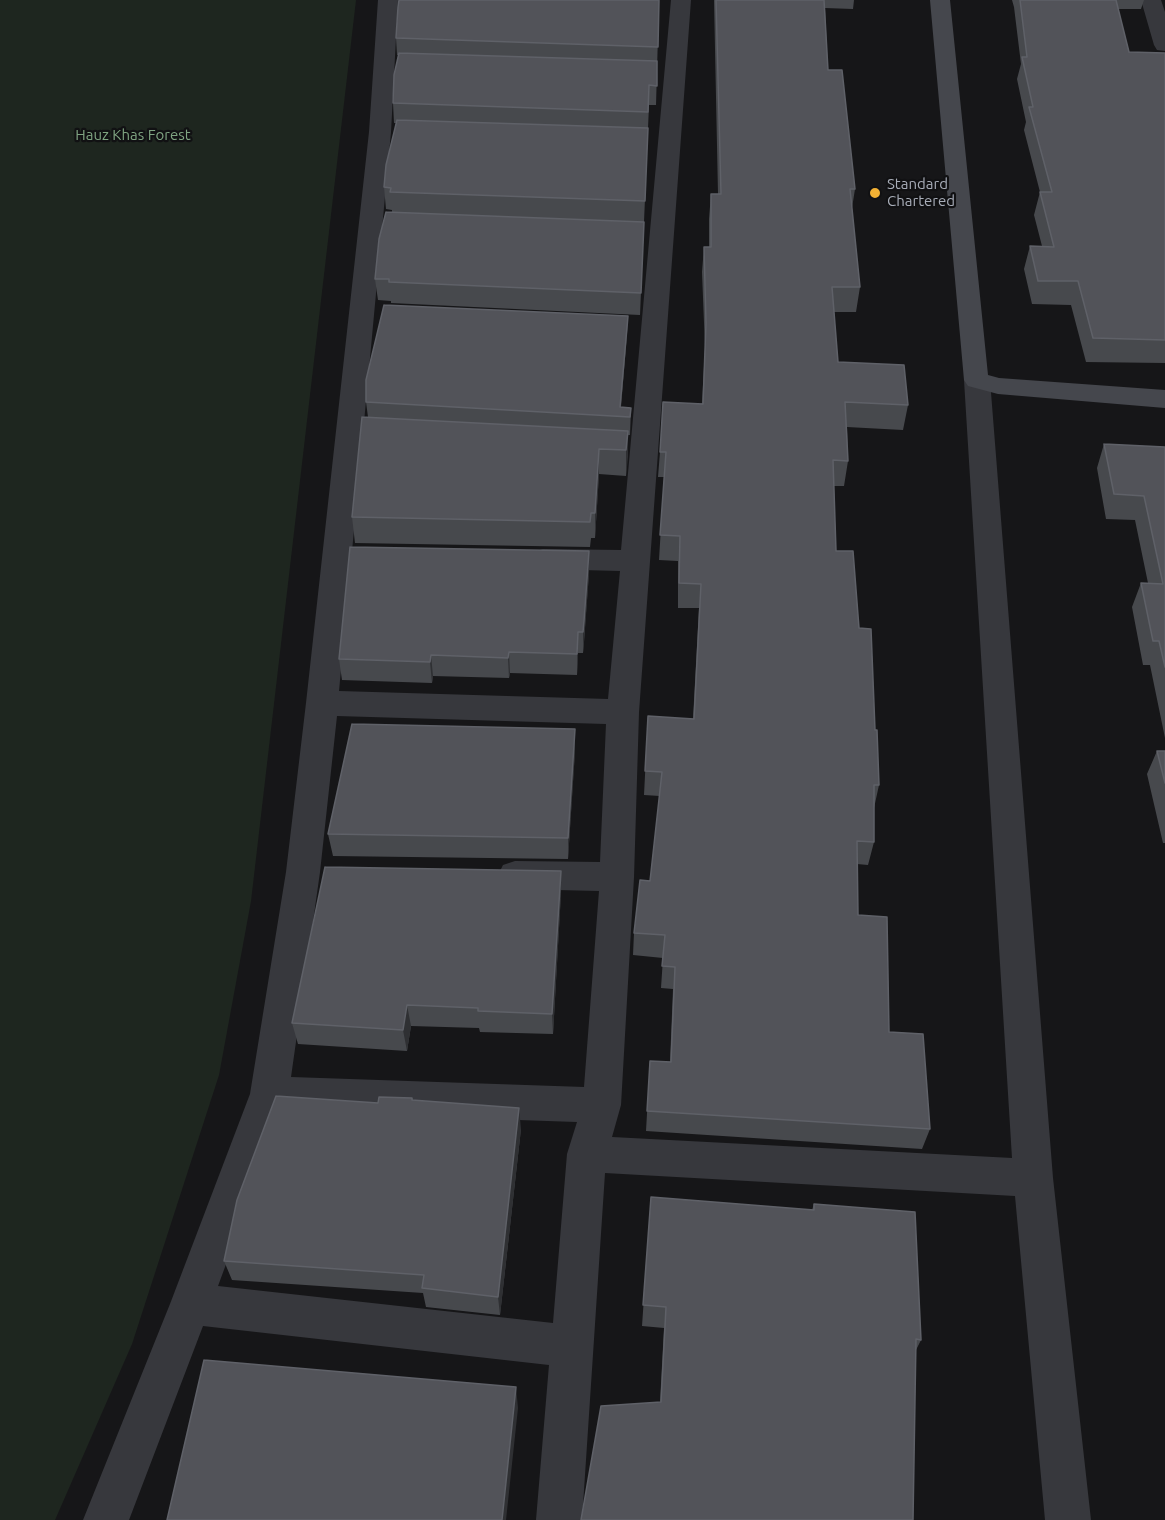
<!DOCTYPE html>
<html>
<head>
<meta charset="utf-8">
<style>
  body { margin:0 }
  canvas { display:block; background:#161618 }
</style>
</head>
<body>
<canvas width="1165" height="1520"></canvas>
<script>
const context = document.querySelector('canvas').getContext('2d');
context.lineJoin = 'round';
function fill(path, color) {
  context.fillStyle = color;
  context.fill(path, 'evenodd');
}
function poly(rows) {
  const path = new Path2D();
  for (const r of rows) {
    path.moveTo(r[0], r[1]);
    for (let i = 2; i < r.length; i += 2) path.lineTo(r[i], r[i + 1]);
  }
  return path;
}
function strokePath(path, color, width, dash) {
  context.strokeStyle = color;
  context.lineWidth = width;
  context.lineCap = dash ? 'butt' : 'round';
  context.setLineDash(dash || []);
  context.stroke(path);
}
function drawText(font, color, halo, rows, align = 'center') {
  context.font = font + ' Ubuntu,sans-serif';
  context.lineWidth = 4.5;
  context.setLineDash([]);
  context.textBaseline = 'middle';
  context.strokeStyle = halo;
  context.fillStyle = color;
  for (const [text, x, y, turn = 0] of rows) {
    context.save();
    context.translate(x, y);
    context.rotate((+turn || 0) * Math.PI / 180);
    context.textAlign = isNaN(turn) ? turn : align;
    if (halo) context.strokeText(text, 0, 0);
    context.fillText(text, 0, 0);
    context.restore();
  }
}
fill(poly([
  [0,0,356,0,251,901,219,1075,132,1344,55,1520,0,1520]
]), '#1e261f');
fill(poly([
  [378,0,398,0,391,132,339,691,608,699,620,571,543,569,533,566,528,559,533,552,543,549,621,550,671,0,691,0,639,712,634,877,621,1105,612,1137,1012,1158,964,380,968,374,977,372,986,374,990,380,1053,1178,1091,1520,1045,1520,1015,1196,605,1173,582,1520,536,1520,549,1365,203,1326,129,1520,83,1520,170,1304,250,1094,286,872,306,703,369,132,378,0],
  [337,716,606,724,600,862,515,861,503,865,498,875,503,885,515,889,599,891,584,1087,291,1077,320,872,337,716],
  [282,1112,577,1122,567,1154,553,1323,218,1286,282,1112],
  [1141,0,1161,0,1165,12,1165,51,1157,50,1154,45,1141,0]
]), '#37383d');
fill(poly([
  [930,0,950,0,988,375,999,378,1165,390,1165,408,998,394,968,386,964,380,930,0]
]), '#45474d');
fill(poly([
  [659,0,656,105,649,105,640,315,391,303,391,301,378,300,375,279,392,212,392,210,386,209,384,187,396,123,394,123,393,103,398,55,397,55,396,38],
  [714,0,854,0,853,9,825,8,828,70,855,189,852,208,860,287,856,312,834,312,838,362,908,405,903,430,847,427,848,461,844,486,834,486,836,551,859,628,875,730,879,785,874,808,874,842,868,865,857,864,858,915,889,1032,930,1129,922,1149,646,1131,650,1061,670,1062,673,989,661,988,663,958,633,955,634,933,650,881,660,796,644,795,648,716,693,719,699,608,678,608,678,561,659,560,664,477,658,477,660,452,702,403,705,348,702,272,704,247,709,247,709,219,711,194,718,194],
  [1012,0,1144,0,1141,9,1118,9,1129,52,1165,53,1165,363,1086,362,1071,305,1032,304,1024,269,1030,246,1042,246,1034,215,1040,192,1024,130,1026,122,1017,79,1021,64,1014,7],
  [628,316,627,334,621,407,631,408,630,435,628,435,626,476,599,474,595,538,591,538,590,547,355,543,352,517,368,417,366,402],
  [1104,444,1165,447,1165,738,1150,665,1143,665,1132,607,1141,583,1148,583,1135,520,1106,519,1097,468],
  [589,573,584,642,583,653,578,653,577,675,510,673,509,678,433,676,432,683,342,680,339,659],
  [575,751,568,859,333,856,328,834],
  [1157,751,1165,751,1165,843,1163,843,1147,774],
  [561,893,553,1034,480,1032,479,1028,411,1026,407,1051,298,1044,292,1023],
  [412,1098,413,1100,521,1129,500,1315,426,1307,423,1293,232,1280,224,1261,378,1103],
  [651,1197,812,1210,814,1204,921,1340,916,1350,660,1402,664,1328,642,1326]
]), '#47494d');
fill(poly([
  [628,316,627,334,620,416,620,407],
  [628,431,628,457,626,476,626,450],
  [599,449,599,474,595,538,595,513],
  [589,551,589,573,583,653,583,632],
  [578,632,578,653,577,675,577,654],
  [509,652,510,673,509,678,508,658],
  [431,655,433,676,432,683,430,662],
  [575,729,575,751,568,859,568,838],
  [561,871,561,893,553,1034,552,1014],
  [407,1005,411,1026,407,1051,403,1030],
  [519,1108,521,1129,500,1315,498,1297],
  [516,1387,518,1408,506,1520,502,1520]
]), '#2f3033');
const building = poly([
  [399,0,659,0,658,47,396,38,398,7,399,0],
  [716,0,824,0,828,70,842,70,855,189,850,189,860,287,832,287,838,362,904,365,908,405,845,402,848,461,833,460,836,551,853,551,859,628,871,629,875,730,877,730,879,785,874,785,874,842,857,841,858,915,887,917,889,1032,923,1034,930,1129,647,1111,650,1061,671,1062,675,967,662,966,665,935,634,933,640,880,650,881,662,772,645,771,648,716,694,719,701,584,679,583,680,536,660,535,666,452,660,452,663,402,703,404,706,323,704,247,711,247,711,194,721,194,716,0],
  [1020,0,1116,0,1129,52,1165,53,1165,340,1093,338,1078,281,1038,281,1030,246,1054,247,1040,192,1052,192,1029,107,1033,107,1022,57,1027,57,1020,0],
  [399,53,657,61,657,86,649,85,648,112,393,103,394,75,399,53],
  [397,120,648,128,645,201,390,192,391,188,384,187,386,165,397,120],
  [386,212,644,222,641,293,389,282,389,279,375,279,379,239,386,212],
  [384,305,628,316,620,407,631,408,630,417,366,402,366,380,384,305],
  [362,417,628,431,626,450,599,449,595,513,591,513,590,522,352,517,362,417],
  [1104,444,1165,447,1165,667,1159,641,1153,641,1141,583,1163,584,1144,496,1114,494,1104,444],
  [350,547,589,551,584,621,583,632,578,632,577,654,509,652,508,658,431,655,430,662,339,659,350,547],
  [352,724,575,729,568,838,328,834,352,724],
  [1157,751,1165,751,1165,783,1157,751],
  [325,867,561,871,552,1014,478,1011,478,1008,407,1005,403,1030,292,1023,325,867],
  [276,1096,378,1103,379,1097,412,1098,412,1100,519,1108,498,1297,422,1288,424,1275,224,1261,237,1200,276,1096],
  [651,1197,814,1210,814,1204,915,1212,921,1340,916,1339,913,1520,581,1520,601,1406,661,1402,666,1307,643,1305,651,1197],
  [204,1360,516,1387,502,1520,167,1520,204,1360]
]);
fill(building, '#525359');
strokePath(building, '#5f6168', 1.5);
for (const [x, y, r, color] of [
  [875,193,6,"#f2b134"]
]) {
  const dot = new Path2D();
  dot.arc(x, y, r, 0, 2 * Math.PI);
  context.fillStyle = color;
  context.fill(dot);
  strokePath(dot, '#111113', 2);
}
drawText('15px', '#7fa381', '#111113', [
  ["Hauz Khas Forest",133,135]
]);
drawText('15px', '#a8adb8', '#111113', [
  ["Standard",887,184],
  ["Chartered",887,201]
], 'left');
</script>
</body>
</html>
